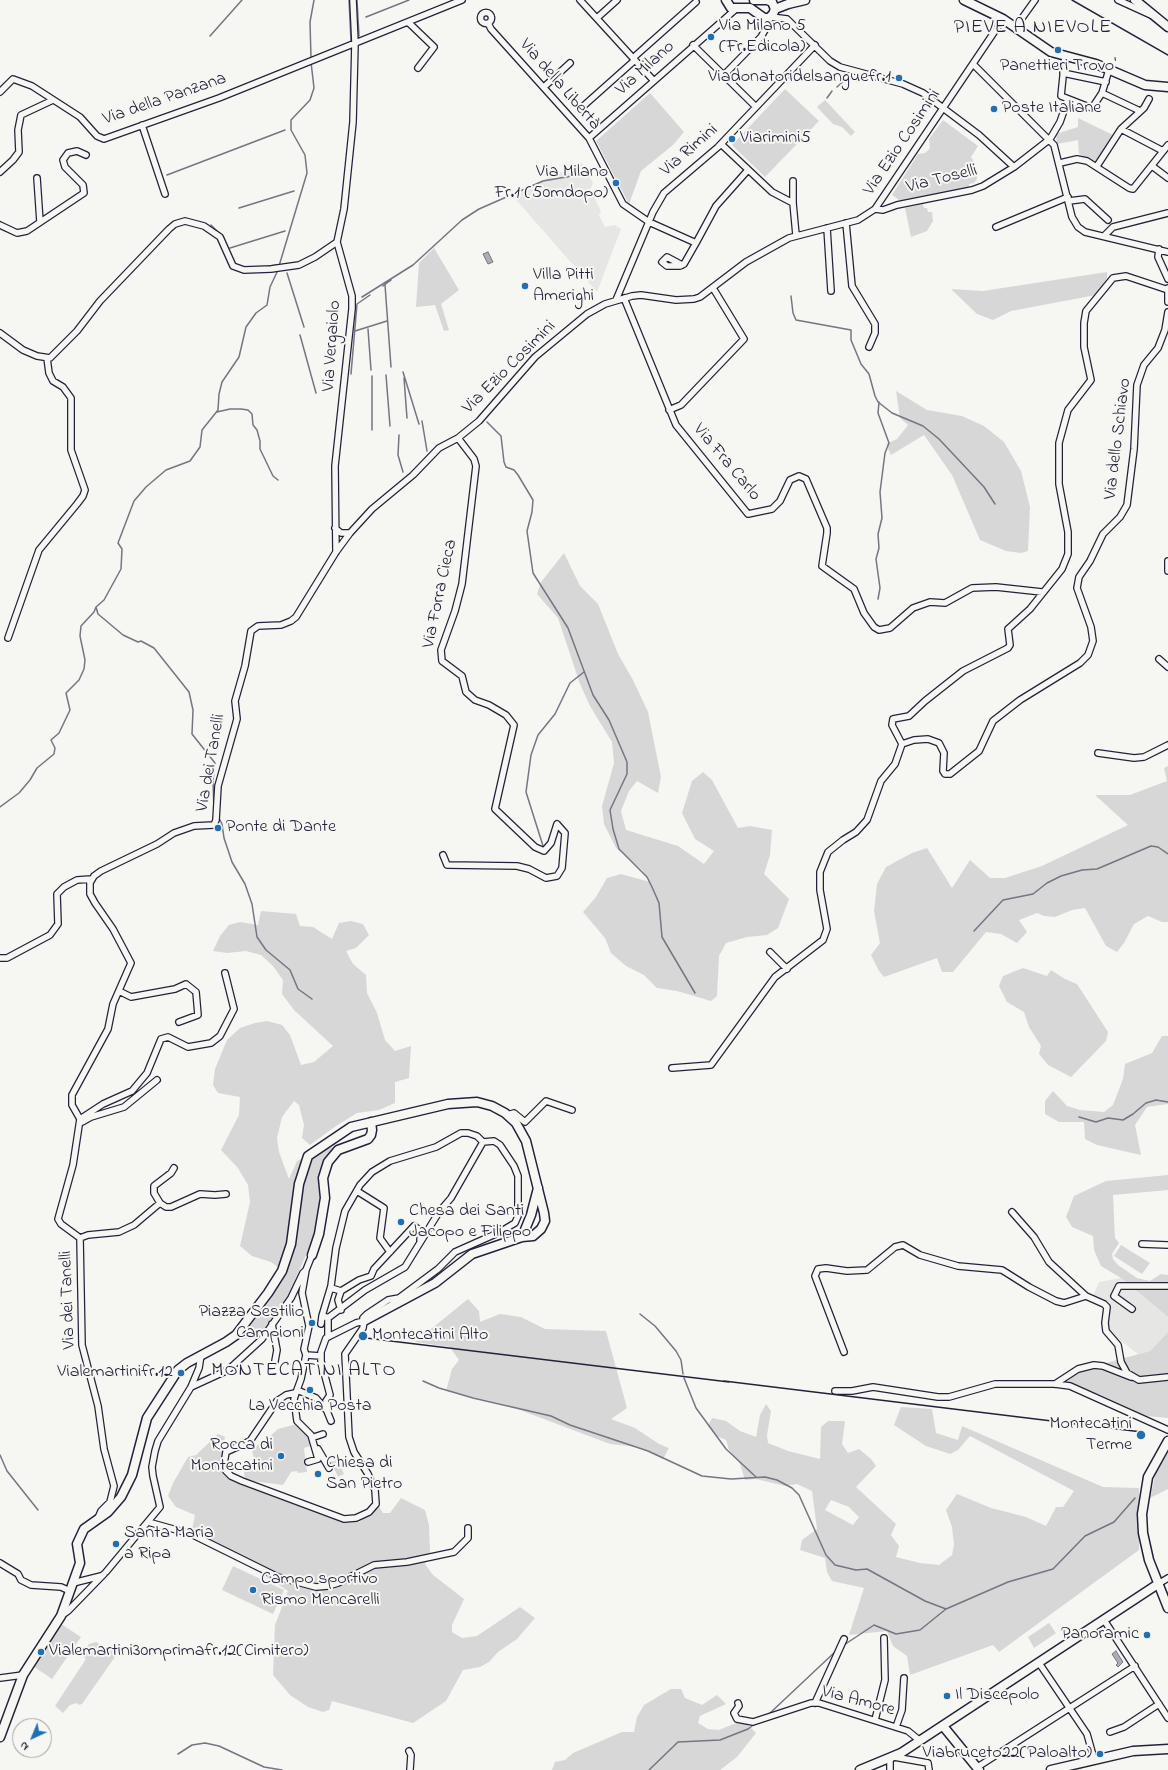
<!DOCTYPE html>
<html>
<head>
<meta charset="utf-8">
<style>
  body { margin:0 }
  #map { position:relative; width:1168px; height:1770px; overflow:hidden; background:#f6f6f2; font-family:"Indie Flower",sans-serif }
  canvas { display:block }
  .north { position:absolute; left:12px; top:1718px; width:40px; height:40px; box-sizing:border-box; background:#f6f6f2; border:1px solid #a1a1a9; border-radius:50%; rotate:224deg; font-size:11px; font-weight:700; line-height:16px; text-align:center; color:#22223b }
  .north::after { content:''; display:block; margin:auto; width:14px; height:18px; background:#1f6fb2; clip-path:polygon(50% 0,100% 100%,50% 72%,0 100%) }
</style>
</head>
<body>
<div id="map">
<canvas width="1168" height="1770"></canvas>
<div class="north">N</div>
</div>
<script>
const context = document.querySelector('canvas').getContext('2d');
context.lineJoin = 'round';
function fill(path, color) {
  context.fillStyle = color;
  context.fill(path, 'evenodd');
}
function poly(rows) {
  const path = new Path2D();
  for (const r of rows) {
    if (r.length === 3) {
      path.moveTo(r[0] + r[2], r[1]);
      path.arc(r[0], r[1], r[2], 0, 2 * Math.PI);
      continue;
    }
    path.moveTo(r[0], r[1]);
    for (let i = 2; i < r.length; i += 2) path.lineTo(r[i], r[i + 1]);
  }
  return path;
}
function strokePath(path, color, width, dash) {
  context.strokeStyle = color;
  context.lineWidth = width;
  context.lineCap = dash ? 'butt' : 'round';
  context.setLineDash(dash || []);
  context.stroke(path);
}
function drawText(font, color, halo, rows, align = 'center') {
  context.font = font + ' "Indie Flower",sans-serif';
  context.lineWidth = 4;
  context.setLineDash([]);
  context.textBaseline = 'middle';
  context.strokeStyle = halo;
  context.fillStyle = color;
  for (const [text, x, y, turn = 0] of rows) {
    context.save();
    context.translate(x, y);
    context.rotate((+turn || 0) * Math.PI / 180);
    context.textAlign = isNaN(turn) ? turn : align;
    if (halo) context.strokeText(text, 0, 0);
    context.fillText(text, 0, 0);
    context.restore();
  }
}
fill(poly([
  [582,163,593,183,590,190,601,211,599,215,605,227,615,225,621,229,597,292,511,194],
  [1121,1278,1168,1317,1168,1332,1150,1351,1138,1354,1108,1331,1104,1307,1093,1296,1099,1282]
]), '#e6e6e4');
fill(poly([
  [785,89,819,121,765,177,732,145],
  [650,93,684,132,673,145,641,171,629,204,596,141],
  [825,100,855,132,851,136,842,127,833,124,817,107],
  [1078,118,1115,136,1096,162,1079,154,1078,140,1057,144,1056,134,1078,127],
  [943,120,978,146,971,157,976,165,977,179,974,183,969,184,969,188,902,202,892,195,918,154,925,153,930,148,929,139],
  [923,204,924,208,927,208,928,212,932,212,933,221,927,231,911,237,905,208],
  [434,248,459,290,441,304,449,330,444,331,435,305,416,307,419,263],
  [1107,272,1107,278,1096,295,1011,311,993,320,977,314,951,289,983,291],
  [896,391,927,410,962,416,984,426,1004,442,1021,471,1030,507,1028,551,1021,553,1006,551,980,540,952,475,924,435,891,455,886,444,897,439,908,425,900,418],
  [564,553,580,586,598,604,618,654,633,680,648,712,661,777,658,793,637,781,629,791,621,811,626,830,678,846,704,864,714,851,695,839,682,813,692,781,703,772,712,780,738,828,750,826,772,830,770,855,764,874,789,899,778,928,767,935,747,937,726,943,719,956,717,996,711,1001,677,991,657,988,644,975,626,966,611,953,605,938,583,912,596,897,607,878,621,874,650,882,642,870,616,848,604,824,602,806,614,763,612,742,590,706,580,684,558,618,537,594,541,582],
  [1168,766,1168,922,1162,922,1148,916,1134,924,1124,943,1117,952,1106,946,1085,908,1072,910,1055,917,1044,916,1037,913,1019,920,1027,932,1017,943,1001,934,986,932,953,972,942,972,937,958,884,977,879,971,871,955,880,943,874,911,877,884,886,867,912,853,927,848,952,888,970,860,990,878,1005,878,1042,866,1128,825,1095,795,1130,795,1167,781,1164,768],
  [261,911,296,914,300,926,313,927,332,939,339,923,351,921,363,924,369,935,356,948,346,951,353,964,366,975,367,993,377,1013,385,1040,395,1051,411,1046,409,1078,395,1082,395,1103,379,1110,357,1113,336,1126,310,1145,302,1138,304,1125,299,1105,294,1101,282,1117,277,1138,279,1152,289,1179,297,1161,328,1146,333,1148,333,1152,312,1241,287,1299,260,1337,237,1340,285,1272,271,1262,252,1256,240,1246,250,1202,248,1185,238,1168,221,1150,239,1115,240,1097,218,1093,213,1085,215,1069,227,1040,240,1028,255,1023,267,1021,282,1025,290,1035,301,1065,314,1062,333,1046,294,1010,282,994,283,980,273,966,261,955,246,951,227,953,213,951,220,936,229,925,240,922,258,925],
  [1023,968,1047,976,1051,970,1065,979,1077,984,1108,1032,1106,1041,1071,1077,1048,1065,1039,1054,1041,1046,1029,1027,1024,1012,1007,1002,999,986,1003,976],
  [1162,1036,1168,1036,1168,1104,1147,1107,1135,1125,1141,1155,1097,1145,1085,1139,1084,1122,1059,1122,1045,1114,1045,1101,1053,1091,1067,1106,1080,1110,1104,1112,1113,1105,1123,1079,1125,1064,1152,1053],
  [1168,1175,1168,1190,1113,1195,1115,1238,1119,1243,1112,1254,1113,1259,1118,1265,1137,1278,1150,1281,1161,1274,1168,1275,1168,1317,1121,1278,1101,1266,1094,1250,1093,1236,1072,1227,1066,1217,1074,1196,1106,1181],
  [1121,1245,1150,1263,1142,1274,1114,1256],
  [468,1299,479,1311,480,1322,500,1314,521,1317,545,1329,606,1331,627,1408,611,1419,635,1428,659,1444,669,1448,663,1459,638,1447,610,1444,504,1404,446,1391,452,1369,459,1360,450,1347,415,1342],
  [1168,1332,1168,1418,1146,1416,1101,1395,1064,1383,1084,1369,1150,1351],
  [766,1404,771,1411,767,1435,768,1443,788,1451,820,1459,821,1427,828,1421,845,1421,842,1444,848,1453,859,1449,871,1459,876,1466,856,1487,896,1524,891,1535,899,1546,896,1557,920,1563,939,1565,952,1555,954,1545,952,1527,946,1510,957,1494,991,1508,1026,1517,1046,1526,1056,1507,1063,1507,1074,1491,970,1436,958,1450,950,1454,926,1446,894,1425,901,1407,932,1409,936,1433,958,1440,962,1426,1103,1487,1139,1488,1139,1550,999,1652,993,1645,910,1675,907,1656,893,1646,887,1631,849,1635,864,1588,832,1581,827,1572,825,1558,800,1550,802,1540,817,1529,812,1491,797,1484,785,1486,756,1479,745,1480,740,1464,729,1450,726,1440,715,1435,708,1426,712,1418,726,1421,740,1431,756,1437,760,1415],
  [831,1500,849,1507,859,1517,853,1525,825,1510],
  [297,1424,309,1436,311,1446,304,1448,307,1472,298,1473,297,1471,291,1472,283,1485,245,1480,244,1472,257,1470,252,1451,261,1441,264,1442,278,1429],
  [218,1434,225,1437,220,1465,229,1479,325,1515,345,1522,359,1522,378,1505,383,1513,390,1513,401,1498,425,1510,429,1525,430,1553,425,1564,433,1575,464,1599,452,1625,452,1632,462,1638,477,1636,520,1607,535,1618,517,1639,498,1652,489,1662,480,1667,463,1670,446,1701,413,1723,332,1701,329,1710,323,1712,308,1707,290,1695,273,1675,275,1625,288,1591,243,1561,233,1558,191,1534,195,1515,176,1507,168,1496,173,1483,188,1457,196,1455],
  [1168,1453,1168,1489,1150,1498,1156,1472],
  [337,1459,344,1474,338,1477,331,1462],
  [233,1566,284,1590,273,1614,222,1590],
  [1049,1623,1056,1633,1034,1648,1028,1637],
  [61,1624,81,1637,52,1679,33,1666],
  [96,1642,117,1654,82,1704,79,1705,77,1703,70,1705,63,1713,55,1706,86,1659,81,1655,89,1644],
  [671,1689,681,1689,685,1698,702,1705,717,1695,726,1704,700,1716,698,1723,708,1729,719,1730,736,1723,746,1723,756,1733,737,1757,720,1770,552,1770,555,1762,565,1760,573,1753,622,1732,634,1732,637,1717,644,1705]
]), '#d7d7d7');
const water = poly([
  [488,252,493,262,488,264,483,254,488,252],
  [1116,1651,1123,1662,1118,1667,1116,1665,1118,1663,1112,1654,1116,1651]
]);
fill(water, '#adadb3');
strokePath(water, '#757583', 1);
strokePath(poly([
  [349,0,351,41],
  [357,0,359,36],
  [366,17,409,0],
  [210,36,242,0],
  [311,58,310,22,314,0],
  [837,87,849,76],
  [827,98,832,91],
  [167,175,285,130],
  [239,208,294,191],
  [211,225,220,234],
  [230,248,285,231],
  [279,266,307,173,305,155,291,130,291,120,310,100,314,88,311,62],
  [263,267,277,265],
  [287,273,304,327],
  [385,285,391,367],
  [383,286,391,280],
  [791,296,793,313,796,320,851,330,851,340,861,364,869,374,875,396,878,402,892,413,923,426,939,439,984,487,995,504],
  [362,297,413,265,462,220,479,209,543,181,572,176],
  [368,329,371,370],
  [355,331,387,321],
  [300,335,316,393],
  [403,372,419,424],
  [351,374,357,304,370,295],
  [386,375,390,426],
  [372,376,372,430],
  [404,378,407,418],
  [217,412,230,409,241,409,248,410,252,414,253,425,257,430,260,441,260,449,273,476,278,480],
  [422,421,427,451],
  [487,422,501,436,504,462,506,467,514,470,518,475,533,500,532,512,527,531,533,573,568,628,593,695,609,720,627,762,627,774,610,810,613,829,619,849,647,877,652,887,659,903,662,937,695,993],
  [399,435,398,455,403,472],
  [878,599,880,588,876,559,879,548,878,534,882,518,880,492,885,453,889,443,878,413,879,402],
  [96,607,98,614,123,635,138,642,141,641,154,648,189,692,193,710,192,734,215,763,213,780,214,812],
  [0,807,19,793,30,780,37,768,54,754,55,748,51,740,59,733,70,710,66,693,79,680,84,669,85,660,80,636,81,626,94,612,96,607,104,600,121,569,122,549,118,543,134,501,146,487,166,470,190,461,200,447,202,430,218,410,219,394,222,382,239,357,246,327,256,313,267,305,270,287,278,270],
  [218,816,222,824,224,838,232,862,245,884,252,904,257,937,266,950,290,970,298,989,312,999],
  [544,849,526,792,531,755,538,735,555,714,570,683,584,672],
  [974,931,1003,900,1033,894,1047,883,1061,876,1082,870,1097,869,1151,846,1158,847,1168,854],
  [1079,1117,1096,1122,1108,1118,1123,1120,1133,1114,1146,1103,1156,1100,1168,1102],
  [640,1314,655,1326,676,1351,681,1360,683,1374],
  [684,1378,696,1408,726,1449,756,1477],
  [423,1381,439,1388,473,1398,551,1416,570,1425,648,1451,702,1476,731,1479,765,1477,777,1480,792,1488,799,1495,826,1555,835,1565,856,1570,867,1569,925,1601,946,1609],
  [0,1455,7,1471,38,1510],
  [844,1645,874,1625,896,1634,920,1630,946,1609,1008,1582,1053,1569,1085,1536,1114,1522,1135,1498],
  [769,1714,836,1651],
  [178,1754,192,1745,205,1743,219,1746,264,1767,282,1770],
  [649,1770,678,1742,720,1740,748,1729,756,1723]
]), '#757583', 1.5);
const street = poly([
  [580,0,654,81],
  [1118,0,1151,15],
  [486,18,5.5],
  [771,17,787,19,830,61,840,67,903,84,923,93,979,135,1014,167],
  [597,18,617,0],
  [408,22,434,47,418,68],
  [488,23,491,29,589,138,623,204,649,222,696,243,716,206,748,170],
  [1015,28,1035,0],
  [693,45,756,107],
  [1065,57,1061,96,1084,105,1092,108,1102,93,1108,73],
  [633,58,696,2],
  [973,64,1054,145,1072,217,1078,227,1085,232,1168,252],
  [1063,73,1106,82],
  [724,75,761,37,765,30,764,18],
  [544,87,570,63],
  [0,92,13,79,32,86,80,117,97,136,104,139,219,98,462,0],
  [1102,93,1140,111],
  [580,109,635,60],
  [142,125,165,194],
  [1121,129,1144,108,1149,99],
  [589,138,736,9],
  [721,144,772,192,793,203],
  [1060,163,1077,159,1087,161,1129,188,1133,189,1168,145],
  [1097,166,1121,129,1163,151],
  [1152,166,1168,178],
  [0,172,13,160,19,152,18,130,21,115,53,100],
  [37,178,40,222],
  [793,181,793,203,796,235],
  [1069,201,1085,199,1108,220],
  [875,209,883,210,897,205,972,190,983,186,1014,167,1050,139,1060,122,1068,99],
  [846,223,852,286,875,324,875,333,869,347],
  [0,225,17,233,27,231,84,193,83,185,65,167,63,160,68,153,77,151,86,155],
  [996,227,1068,197],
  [827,228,831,291],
  [1104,236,1113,227,1168,213],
  [1159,249,1158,257,1168,279],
  [682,265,667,257,662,262,667,266,680,266,684,264,696,243],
  [1168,288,1168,302],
  [624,298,676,425,748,514,772,509,780,501,790,480,799,476,806,479,827,528,827,533,822,566,854,589,864,613,874,627,879,630,890,628,913,608,930,602,945,603,972,588,996,587,1042,592],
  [616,300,653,212,664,193,718,147,815,45],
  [0,333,23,350,37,356,50,358,77,331,100,301,169,229,175,224,185,221,204,226,220,237,233,266,244,270,271,269,299,265,315,257,337,242],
  [669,410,681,405,744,339,713,288],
  [335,528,341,533,350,533],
  [336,552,335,466,352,309,352,296,337,242,344,209,353,122,355,43,353,0],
  [1168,561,1168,571],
  [8,638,39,550,77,504,83,496,85,490,71,450,71,398,63,387,53,381,49,373,47,358],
  [1159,659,1168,667],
  [902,744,914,740,928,739,939,743,944,753,943,771,945,774,950,774,979,751,993,721,1020,700,1080,663,1088,655,1093,641,1091,627,1077,588,1079,577,1090,561,1103,534,1120,517,1127,505,1134,449,1137,385,1144,365,1158,348,1165,330,1168,312],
  [1098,753,1134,758,1144,757,1168,745],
  [443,855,447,865,517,866,529,869,546,878,557,876,562,868,565,833,557,824,551,843,544,851,535,847,495,809,514,725,506,715,489,705,475,700,466,692,462,676,442,661,441,650,455,611,462,584,476,466,474,459,458,438],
  [770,952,787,969],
  [0,958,7,958,50,935,58,924,57,894,64,887,77,880,91,879],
  [119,991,131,997,175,989,186,984,196,992,198,1015,179,1022],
  [672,1068,711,1065,775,977,823,940,827,929,820,890,820,872,828,852,843,840,856,832,867,820,881,781,895,764,902,744,892,725,893,719,909,716,925,701,963,671,1008,648,1010,645,1008,629,1030,609,1062,569,1068,554,1068,532,1059,484,1059,443,1068,410,1091,380,1084,347,1084,323,1086,311,1113,278,1126,276,1168,290],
  [507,1115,514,1113,525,1122,546,1101,572,1110],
  [80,1119,103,1104,132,1091,147,1073,161,1039,168,1037,188,1047,211,1043,220,1036,234,1009,225,973],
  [82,1122,91,1117,124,1107,157,1080],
  [174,1168,171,1173,154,1186,154,1193,160,1203,166,1207,171,1207,200,1194,215,1195,226,1194],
  [357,1191,384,1208,380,1238,390,1252],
  [1012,1212,1034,1237,1049,1262,1086,1296],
  [80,1238,61,1224,58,1219,73,1165,80,1119,72,1105,72,1095,108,1029,113,1004,131,963,113,929,95,903,90,894,90,883,94,876,101,871,157,844,174,833,194,826,214,825,216,820,218,786,237,719,235,701,245,666,251,631,258,626,281,625,291,621,296,617,336,552,350,533,372,509,413,475,439,448,458,438,479,421,535,357,587,314,605,304,632,296,641,295,676,300,694,299,700,297,746,262,789,238,858,220,875,209,1003,19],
  [80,1238,82,1345,98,1406,104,1449,114,1486,110,1502,101,1511,98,1518],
  [80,1238,88,1235,119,1232,134,1225,160,1203],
  [1142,1244,1168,1245],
  [331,1288,341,1291,359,1280,371,1276,374,1269,414,1226,421,1231,420,1240],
  [1132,1309,1114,1296,1119,1286,1168,1286],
  [341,1310,338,1300,341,1291],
  [322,1316,331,1286,336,1248,345,1211,360,1185,372,1172,390,1161,436,1147,461,1133,468,1133,477,1136,483,1142],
  [272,1324,277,1350,275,1361],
  [321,1324,322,1316,326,1317],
  [328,1337,328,1318,365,1290,405,1267,439,1212,451,1198,483,1142],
  [844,1352,815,1276,818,1269,826,1268,847,1271,867,1270,895,1247,903,1245,920,1255,958,1266,1002,1270,1029,1287,1056,1301,1064,1303,1086,1296,1104,1304,1107,1307,1105,1323,1106,1331,1118,1345,1121,1362,1127,1373,1139,1380,1168,1377],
  [306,1355,304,1349,309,1326,302,1293,306,1270,312,1255],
  [321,1356,306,1355,301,1379,297,1390,316,1398,327,1411,331,1421],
  [1055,1384,1078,1369,1094,1365,1103,1366,1131,1377],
  [191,1387,228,1370,262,1339,291,1298,303,1273,306,1270],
  [297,1390,294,1399,297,1421,311,1435,318,1459,308,1462],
  [835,1391,852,1391,873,1387,938,1397,949,1397,995,1384,1055,1384,1070,1386,1168,1430],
  [295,1393,286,1395,277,1401,250,1441,226,1452,224,1464,226,1471,231,1476,242,1481,344,1519,356,1518,369,1512,376,1504,375,1490,368,1474,354,1452,349,1437,345,1354,363,1328,364,1321,363,1318,367,1314,388,1300,399,1298,438,1269,455,1252,500,1232,515,1223,518,1216,518,1176,514,1166,500,1145,494,1141,483,1142],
  [327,1411,326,1401,330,1395,321,1361,321,1352,326,1338,356,1323,364,1321],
  [314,1437,323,1434],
  [318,1449,329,1468],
  [148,1522,191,1534,278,1577,316,1587,328,1586,338,1583,374,1565,407,1562,454,1552,468,1538,468,1528],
  [0,1563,18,1574,21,1580,31,1585,61,1587,70,1591],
  [106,1572,160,1507,153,1476,152,1467,155,1451,158,1441,191,1387,199,1368,201,1355],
  [73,1583,101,1576],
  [1158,1584,1168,1578],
  [61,1616,68,1611,104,1574],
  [1104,1620,1168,1718],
  [1039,1663,1087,1734,1094,1759],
  [0,1678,23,1675],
  [738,1703,739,1706,734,1713,737,1719,753,1722,811,1703,819,1703,908,1731,919,1740],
  [815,1703,844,1639],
  [875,1720,885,1680,884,1638],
  [896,1727,902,1710,904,1678],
  [1110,1732,1124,1727,1159,1704],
  [409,1751,411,1755,410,1770],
  [894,1757,928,1763,929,1770],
  [976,1768,1135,1666],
  [890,1770,890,1758]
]);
const secondary = poly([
  [964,0,1003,19,1051,52,1096,64,1145,85,1168,87],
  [775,9,788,4,805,0],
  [522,1237,531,1215,538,1188],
  [312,1255,319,1234,325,1198,323,1178,328,1162,338,1150,368,1139,371,1135,372,1130,371,1122],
  [1168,1441,1148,1477,1142,1514,1143,1533,1149,1560,1168,1608],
  [943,1726,979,1770],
  [0,1737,23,1675,61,1616,80,1563,77,1544,84,1529,108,1512,121,1497,132,1475,147,1418,178,1370,187,1363,226,1342,236,1335,268,1293,282,1271,291,1244,299,1184,308,1156,351,1127,448,1104,477,1102,492,1106,505,1113,516,1123,526,1141,544,1213,545,1221,541,1229,533,1236,522,1237,472,1254,435,1283,364,1321],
  [860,1770,901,1753,1158,1584],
  [1051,1770,1133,1751,1168,1749]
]);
const primary = poly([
  [726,0,731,8,750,8,764,18,769,18,773,14,775,9,772,2,767,0,754,0],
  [1135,0,1168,27]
]);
strokePath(street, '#22223b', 8);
strokePath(secondary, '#22223b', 11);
strokePath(primary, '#22223b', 11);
strokePath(street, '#f6f6f2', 5.5);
strokePath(secondary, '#f6f6f2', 8);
strokePath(primary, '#f6f6f2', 8);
strokePath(poly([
  [1072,0,1168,55],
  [366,1338,729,1382],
  [724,1381,1142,1432]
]), '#22223b', 1.5);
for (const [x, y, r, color] of [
  [711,37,4,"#1f6fb2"],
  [1058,50,4,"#1f6fb2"],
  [899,78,4,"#1f6fb2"],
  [994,109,4,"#1f6fb2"],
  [732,139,4,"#1f6fb2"],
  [616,183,4,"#1f6fb2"],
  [525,286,4,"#1f6fb2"],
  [218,828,4,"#1f6fb2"],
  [401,1222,4,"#1f6fb2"],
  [312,1323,4,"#1f6fb2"],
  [363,1336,5,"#1f6fb2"],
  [181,1373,4,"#1f6fb2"],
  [310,1390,4,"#1f6fb2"],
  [1141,1435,5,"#1f6fb2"],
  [281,1456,4,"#1f6fb2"],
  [318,1474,4,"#1f6fb2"],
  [116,1544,4,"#1f6fb2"],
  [253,1590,4,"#1f6fb2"],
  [1147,1635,4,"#1f6fb2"],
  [41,1652,4,"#1f6fb2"],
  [947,1696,4,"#1f6fb2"],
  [1100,1754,4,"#1f6fb2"]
]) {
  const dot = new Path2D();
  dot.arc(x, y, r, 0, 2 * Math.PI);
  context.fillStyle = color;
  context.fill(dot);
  strokePath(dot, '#f6f6f2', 1.5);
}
drawText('18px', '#22223b', '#f6f6f2', [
  ["Via Milano 5",719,27],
  ["(Fr.Edicola)",719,48],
  ["Panettieri Trovo'",1058,67,"center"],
  ["Viadonatoridelsanguefr.1",891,78,"right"],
  ["Poste Italiane",1002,109],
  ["Viarimini5",740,139],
  ["Via Milano",608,173,"right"],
  ["Fr.1 (50mdopo)",608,194,"right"],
  ["Villa Pitti",533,276],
  ["Amerighi",533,297],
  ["Ponte di Dante",226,828],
  ["Chesa dei Santi",409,1212],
  ["Jacopo e Filippo",409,1233],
  ["Piazza Sestilio",304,1313,"right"],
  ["Campioni",304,1334,"right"],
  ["Montecatini Alto",372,1336],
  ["Vialemartinifr.12",173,1373,"right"],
  ["La Vecchia Posta",310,1407,"center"],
  ["Montecatini",1132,1425,"right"],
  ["Terme",1132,1446,"right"],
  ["Rocca di",273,1446,"right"],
  ["Montecatini",273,1467,"right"],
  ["Chiesa di",326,1464],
  ["San Pietro",326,1485],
  ["Santa Maria",124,1534],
  ["a Ripa",124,1555],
  ["Campo sportivo",261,1580],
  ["Rismo Mencarelli",261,1601],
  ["Panoramic",1139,1635,"right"],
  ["Vialemartini30mprimafr.12(Cimitero)",49,1652],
  ["Il Discepolo",955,1696],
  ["Viabruceto22(Paloalto)",1092,1754,"right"]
], 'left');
drawText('18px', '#22223b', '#f6f6f2', [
  ["Via Milano",646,69,-42],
  ["Via della Libertà",559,85,49],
  ["Via della Panzana",165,100,-19],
  ["Via Ezio Cosimini",903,143,-56],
  ["Via Rimini",690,151,-41],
  ["Via Toselli",942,180,-14],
  ["Via Vergaiolo",333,346,-86],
  ["Via Ezio Cosimini",510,368,-45],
  ["Via dello Schiavo",1119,439,-83],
  ["Via Fra Carlo",726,463,50],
  ["Via Forra Cieca",441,594,-78],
  ["Via dei Tanelli",212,763,-80],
  ["Via dei Tanelli",69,1300,-92],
  ["Via Amore",858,1702,15]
]);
context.letterSpacing = '1px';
drawText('20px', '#22223b', '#f6f6f2', [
  ["PIEVE A NIEVOLE",1033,29],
  ["MONTECATINI ALTO",304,1372]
]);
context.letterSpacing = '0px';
</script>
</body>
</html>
